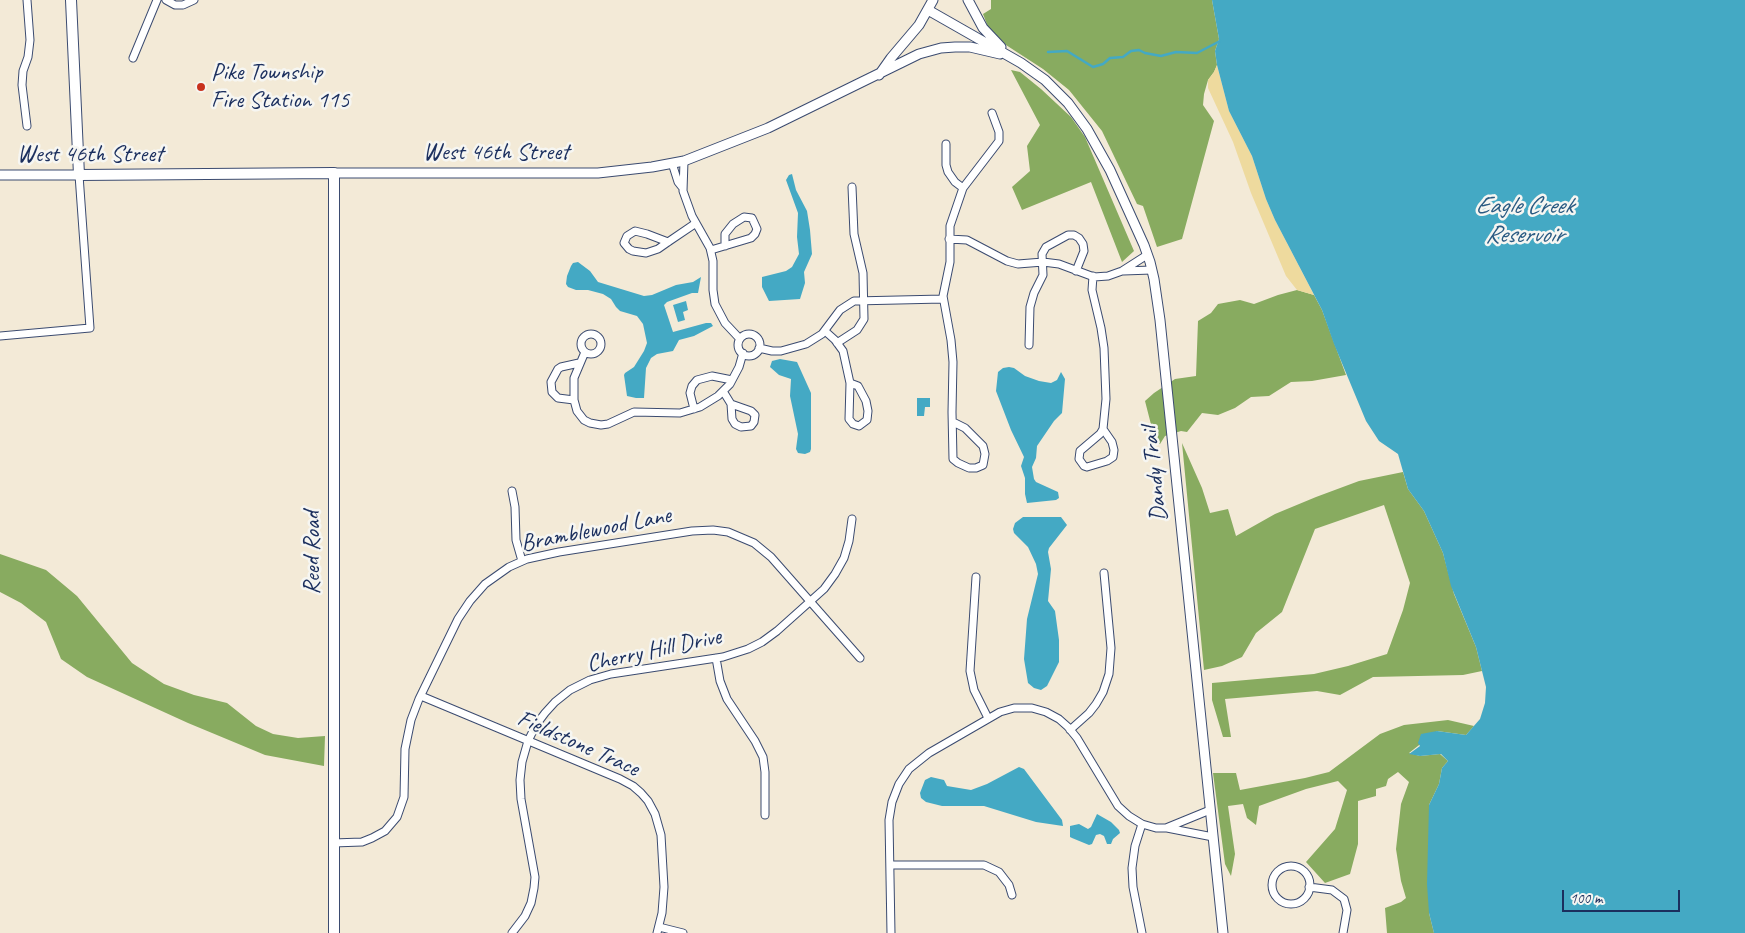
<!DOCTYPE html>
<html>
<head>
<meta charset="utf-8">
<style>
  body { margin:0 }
  #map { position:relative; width:1745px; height:933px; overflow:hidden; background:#f3ead7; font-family:Caveat,sans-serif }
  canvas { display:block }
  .scale { position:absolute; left:1562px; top:890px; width:118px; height:22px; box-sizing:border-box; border:2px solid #1b2f5e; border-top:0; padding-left:6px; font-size:15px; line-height:18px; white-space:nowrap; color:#1b2f5e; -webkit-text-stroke:4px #f6f6f2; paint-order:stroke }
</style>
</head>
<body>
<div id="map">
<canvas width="1745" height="933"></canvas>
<div class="scale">100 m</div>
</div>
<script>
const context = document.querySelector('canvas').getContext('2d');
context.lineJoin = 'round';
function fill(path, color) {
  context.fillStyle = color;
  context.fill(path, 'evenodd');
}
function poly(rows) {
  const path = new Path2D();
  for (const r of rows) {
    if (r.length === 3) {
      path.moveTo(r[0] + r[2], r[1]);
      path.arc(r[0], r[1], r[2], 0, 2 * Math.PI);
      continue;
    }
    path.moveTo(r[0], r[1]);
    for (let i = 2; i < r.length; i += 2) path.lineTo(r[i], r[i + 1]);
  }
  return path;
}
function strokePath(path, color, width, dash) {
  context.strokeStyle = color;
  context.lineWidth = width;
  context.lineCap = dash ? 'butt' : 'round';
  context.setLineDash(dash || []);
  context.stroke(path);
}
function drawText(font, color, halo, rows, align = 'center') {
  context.font = font + ' Caveat,sans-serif';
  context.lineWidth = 5;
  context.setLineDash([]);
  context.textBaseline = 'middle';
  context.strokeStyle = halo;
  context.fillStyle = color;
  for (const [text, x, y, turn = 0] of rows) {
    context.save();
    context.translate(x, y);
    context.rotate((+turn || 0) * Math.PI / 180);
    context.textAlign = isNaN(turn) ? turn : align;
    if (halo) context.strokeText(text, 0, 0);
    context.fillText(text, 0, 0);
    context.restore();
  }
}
fill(poly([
  [991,0,1212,0,1219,39,1215,51,1217,65,1214,72,1208,80,1204,94,1203,105,1214,121,1182,239,1157,247,1143,206,1137,204,1102,131,1069,90,1043,69,1006,45,988,27,983,14,991,9],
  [1011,70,1020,72,1041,89,1071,117,1085,137,1134,251,1122,262,1091,182,1022,210,1012,187,1030,171,1027,146,1040,125],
  [1297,290,1314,295,1322,310,1346,375,1312,381,1291,382,1269,396,1251,397,1235,408,1218,415,1202,413,1187,432,1181,431,1165,436,1160,444,1156,444,1145,401,1154,393,1175,379,1196,376,1198,321,1211,313,1218,304,1240,300,1254,304,1278,295],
  [1182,443,1202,488,1210,513,1228,509,1236,536,1275,514,1316,497,1359,481,1403,472,1408,489,1424,511,1443,553,1454,594,1476,647,1482,671,1463,675,1373,677,1340,695,1317,691,1225,699,1231,737,1223,737,1212,700,1212,683,1314,674,1348,666,1387,654,1403,610,1410,583,1384,505,1315,529,1282,612,1256,633,1242,657,1222,666,1204,670],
  [0,554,46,570,77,596,132,663,164,684,194,695,227,703,256,726,273,734,298,738,325,736,324,766,265,755,188,723,87,677,61,659,46,622,21,603,0,592],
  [1448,720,1474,726,1466,735,1437,731,1409,753,1420,756,1440,754,1448,761,1442,768,1439,784,1429,805,1429,913,1434,933,1387,933,1385,908,1401,902,1406,898,1401,881,1396,849,1401,804,1409,782,1398,772,1388,779,1386,786,1376,789,1376,796,1358,801,1358,844,1350,874,1325,883,1306,862,1335,829,1347,790,1338,781,1306,789,1259,806,1256,825,1247,818,1243,804,1228,806,1235,854,1231,876,1225,864,1213,773,1236,773,1240,790,1305,778,1329,772,1380,734,1404,725]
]), '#88ab60');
fill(poly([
  [1217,65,1229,111,1252,156,1266,199,1275,220,1314,295,1297,290,1286,276,1251,193,1233,142,1208,88,1208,80,1214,72]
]), '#eeda9e');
fill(poly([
  [1212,0,1745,0,1745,933,1434,933,1429,913,1427,884,1429,805,1439,784,1442,768,1448,761,1441,754,1420,756,1409,754,1420,746,1418,743,1421,734,1437,731,1466,735,1480,719,1485,703,1486,687,1476,647,1451,586,1443,553,1424,511,1408,489,1398,454,1379,441,1366,421,1334,344,1322,310,1275,220,1266,199,1252,156,1229,111,1217,65,1215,51,1219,39],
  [792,174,796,190,807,211,810,230,812,254,804,272,805,283,800,299,769,301,762,287,762,277,786,271,792,267,799,254,797,237,798,213,786,180,789,175],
  [578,262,590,271,598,282,644,296,652,295,676,285,693,282,701,277,698,293,692,293,667,302,664,305,673,332,706,323,711,323,713,326,694,336,679,340,673,351,657,354,651,358,646,368,644,398,636,398,627,396,624,375,625,373,634,367,644,351,647,343,643,324,637,316,620,311,616,307,611,299,603,294,588,290,576,290,568,287,566,284,567,276,571,266,573,263],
  [686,301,688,310,683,312,685,320,678,322,673,305],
  [780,359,797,362,811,393,811,449,810,452,805,454,798,453,796,449,798,434,790,396,791,379,779,375,770,367,772,361],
  [1009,367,1014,368,1025,376,1039,381,1051,383,1057,380,1061,372,1065,379,1062,413,1054,421,1037,446,1036,458,1032,467,1034,479,1036,482,1058,492,1059,498,1056,500,1027,503,1025,494,1025,478,1021,466,1024,457,1011,430,996,391,998,372,1003,368],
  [917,398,930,398,930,407,925,407,924,416,917,416],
  [1023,517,1061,517,1067,525,1049,548,1048,552,1051,569,1048,601,1055,611,1059,640,1059,662,1047,686,1041,690,1034,688,1028,683,1024,659,1027,619,1038,574,1036,564,1028,547,1014,533,1013,529,1015,523],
  [1019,767,1024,769,1062,820,1063,826,1036,822,984,806,942,806,926,802,921,798,920,793,925,780,931,777,944,780,947,786,971,790,987,784],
  [1097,814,1111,822,1119,830,1120,833,1113,839,1111,844,1107,844,1104,836,1100,834,1096,835,1092,844,1089,845,1072,838,1070,837,1070,826,1079,824,1088,829,1091,827]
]), '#44a9c4');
strokePath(poly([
  [1048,52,1067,51,1093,67,1103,64,1110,58,1123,57,1131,51,1139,50,1145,53,1161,56,1176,52,1197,53,1220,41]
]), '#44a9c4', 2.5);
const minor = poly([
  [27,0,30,40,28,57,23,71,22,85,27,126],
  [166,0,175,5,183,5,194,0],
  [133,58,157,0],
  [946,144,946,165,948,172,955,182,963,188],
  [684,161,683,191,692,216,710,248,713,261,713,290,715,304,725,323,740,339],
  [672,163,678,182,682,187],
  [949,239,967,240,1007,261,1018,264,1043,262,1059,264,1094,277,1108,276,1122,271,1147,255],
  [668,242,647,234,635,231,627,236,624,243,629,249,633,251,646,253,658,249,668,242,696,223],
  [711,250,751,238,755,234,757,229,752,218,744,217,733,224,725,234,725,246],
  [1123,271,1152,270],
  [1093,276,1092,290,1101,328,1104,348,1106,399,1103,429],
  [825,331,835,340,843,351,850,383],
  [591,344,10],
  [749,345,11],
  [0,336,90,328,79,175],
  [837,343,857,330,864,319,863,273,854,234,852,187],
  [1029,345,1030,307,1034,293,1043,275,1042,254,1046,247,1068,235,1074,235,1079,238,1083,244,1084,251,1076,271],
  [759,348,772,351,781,351,806,344,822,334,840,310,854,301,943,299],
  [585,352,574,378,574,400,577,411,584,420,590,423,601,425,608,424,634,412,680,413,700,407,718,396,730,384,739,367,743,353],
  [850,383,858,386,866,401,868,411,867,420,859,426,853,424,849,419,850,383],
  [723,391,731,404,751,411,755,415,754,422,751,426,741,427,735,424,732,419,731,404],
  [574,400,558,398,552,392,551,382,558,369,561,367,579,363],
  [694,409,690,393,692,386,697,380,712,376,732,380],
  [953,422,965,428,983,446,985,454,983,465,976,468,969,468,958,463,953,459,952,412,953,362,951,340,943,296,950,262,950,226,963,188,999,141,999,132,992,113],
  [1103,429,1112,442,1114,450,1113,457,1107,461,1087,467,1084,466,1079,459,1080,451,1100,434,1103,429],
  [512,491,515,507,516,540,522,561],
  [976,577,970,671,974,690,988,718],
  [716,658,720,681,727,699,755,741,763,757,765,772,765,815],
  [421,696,620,779,633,786,641,793,648,801,655,814,661,835,664,887,662,913,657,933],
  [1070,730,1089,713,1096,704,1103,692,1109,674,1111,648,1104,573],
  [1142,824,1135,846,1132,868,1133,887,1142,933],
  [1167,828,1213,837],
  [333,843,362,842,372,838,385,831,397,817,404,797,405,749,411,720,419,699,458,619,470,601,485,584,509,567,527,559,559,552,692,531,713,530,728,532,754,543,771,557,860,658],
  [890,865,984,865,999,872,1009,885,1012,895],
  [1291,885,19],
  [1309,887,1332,890,1344,899,1347,910,1343,933],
  [659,927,683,933],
  [512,933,525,916,531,903,534,888,535,877,521,799,520,780,522,762,528,741,536,725,545,713,555,702,570,690,590,680,611,674,723,657,748,649,762,642,777,631,824,589,835,574,844,558,849,541,852,519],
  [891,933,889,820,892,802,899,784,909,769,929,753,1000,712,1014,708,1032,708,1046,712,1059,719,1068,727,1077,738,1118,806,1129,816,1142,824,1156,828,1166,828,1210,810]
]);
const tertiary = poly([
  [968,0,983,28,1001,47],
  [928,10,1021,63,1045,80,1068,103,1087,129,1110,170,1144,245,1150,262,1154,279,1160,320,1223,933],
  [879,75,891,58,919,25,933,0],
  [334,173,598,173,652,167,684,161,768,128,919,54,941,48,955,47,970,47,1000,54],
  [0,175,79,175]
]);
const secondary = poly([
  [71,0,79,175,334,173,334,933]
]);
strokePath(minor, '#3b4b70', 9);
strokePath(tertiary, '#3b4b70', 11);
strokePath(secondary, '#3b4b70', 12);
strokePath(minor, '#fff', 7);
strokePath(tertiary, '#fff', 9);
strokePath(secondary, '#fff', 10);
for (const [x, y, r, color] of [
  [201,87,5,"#c8321e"]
]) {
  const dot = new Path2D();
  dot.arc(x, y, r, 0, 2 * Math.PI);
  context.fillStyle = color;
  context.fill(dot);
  strokePath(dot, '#f6f6f2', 2);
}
drawText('24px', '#1b2f5e', '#f6f6f2', [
  ["Pike Township",211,73],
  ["Fire Station 115",211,101]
], 'left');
drawText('24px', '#1b2f5e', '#f6f6f2', [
  ["West 46th Street",496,153],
  ["West 46th Street",90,155],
  ["Dandy Trail",1155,474,-96],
  ["Bramblewood Lane",596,530,-11],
  ["Reed Road",313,553,-90],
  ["Cherry Hill Drive",654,651,-12],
  ["Fieldstone Trace",578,744,24]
]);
drawText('italic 25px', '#295a82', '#f6f6f2', [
  ["Eagle Creek",1524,206],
  ["Reservoir",1524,235]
]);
</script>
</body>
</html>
